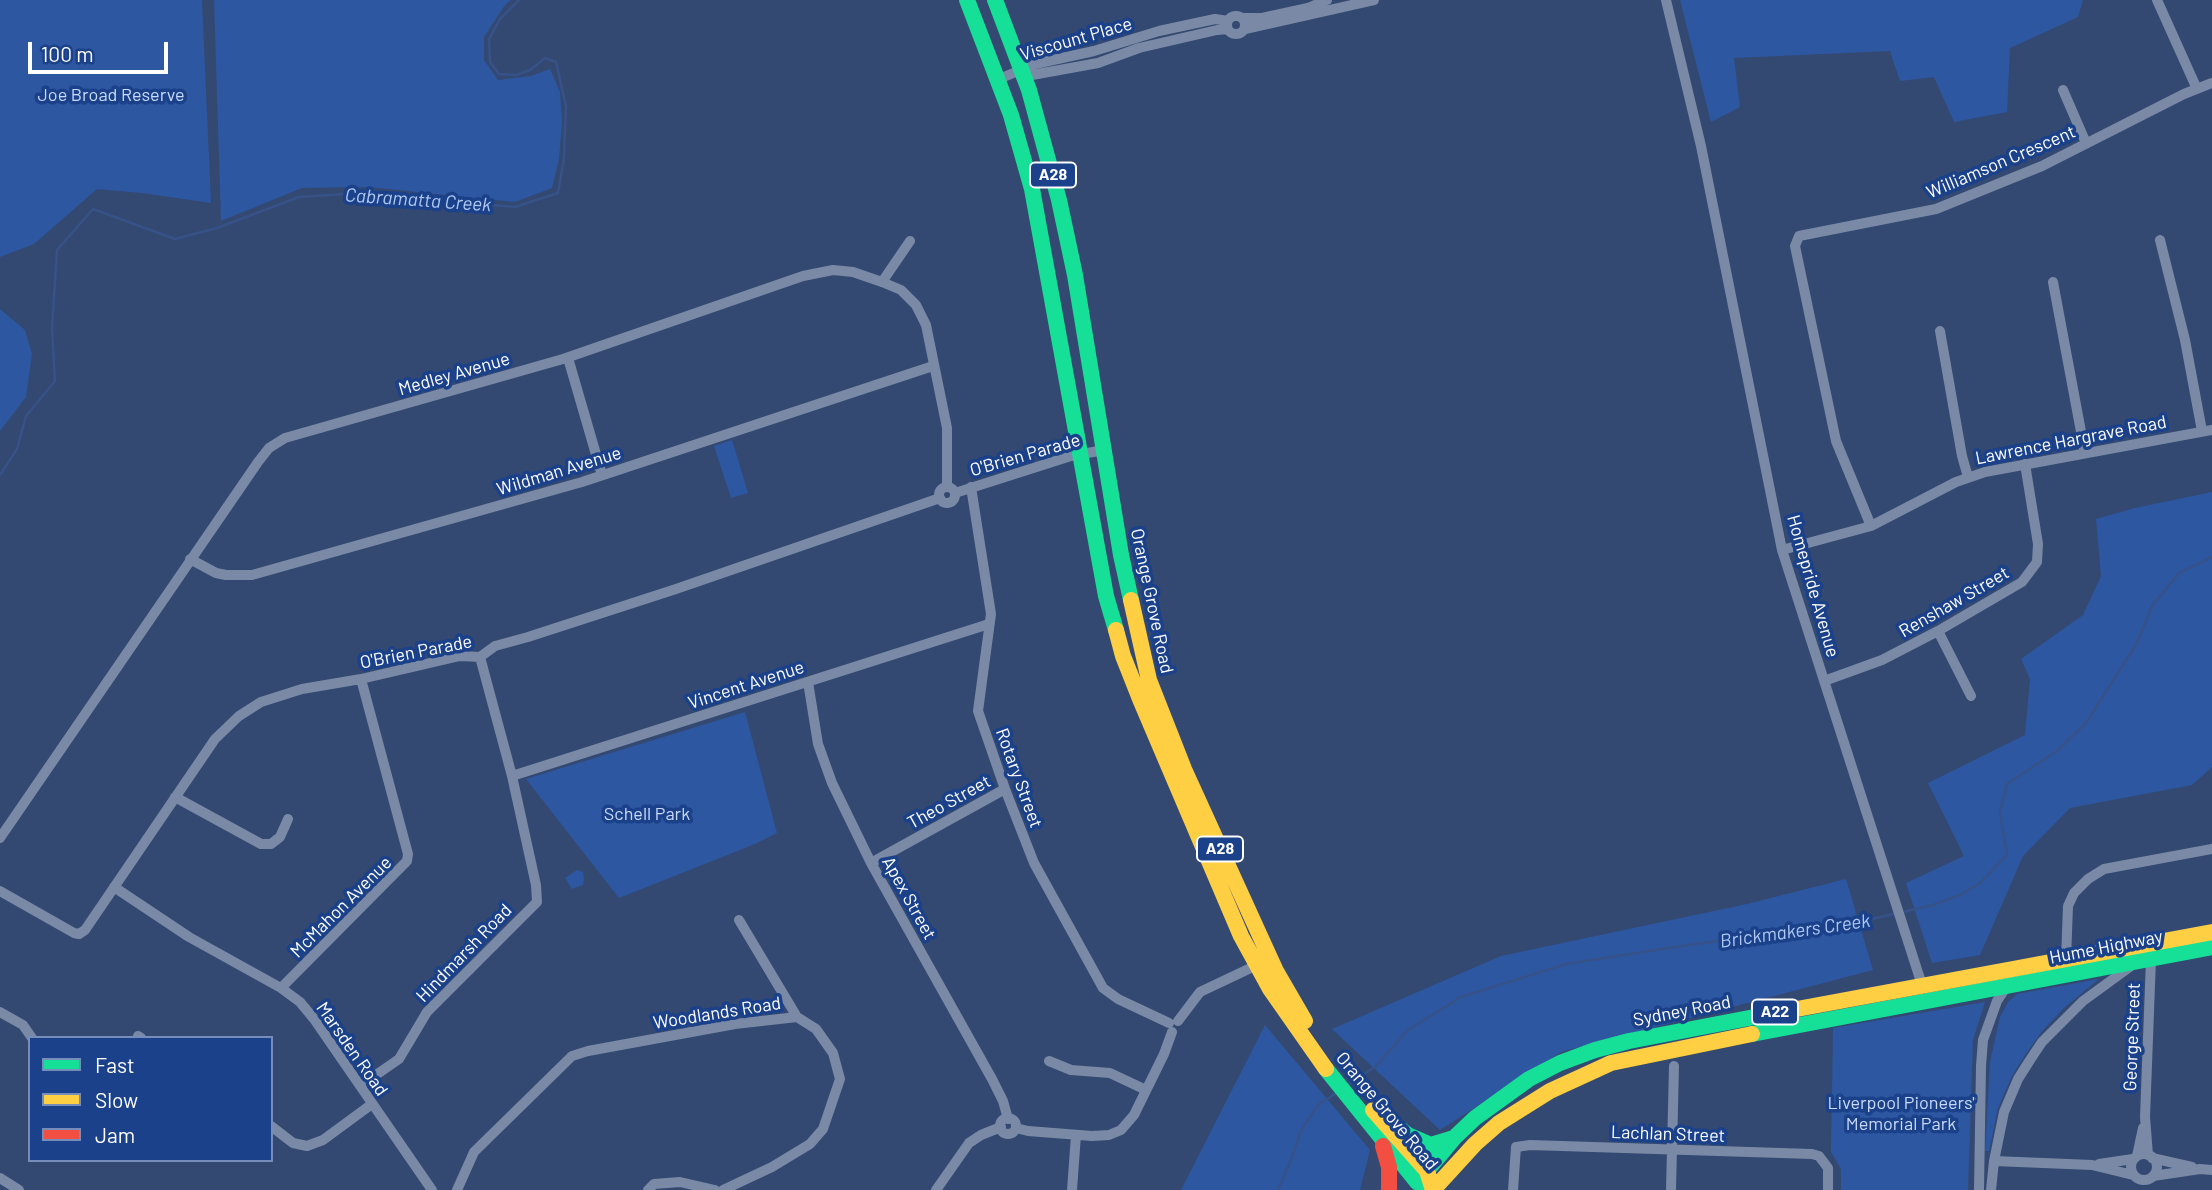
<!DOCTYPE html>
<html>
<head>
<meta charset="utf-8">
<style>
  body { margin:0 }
  #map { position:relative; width:2212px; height:1190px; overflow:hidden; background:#334971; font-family:Barlow,sans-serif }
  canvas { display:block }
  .legend { position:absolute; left:28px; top:1036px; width:245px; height:126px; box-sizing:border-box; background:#1a418a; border:2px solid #768db9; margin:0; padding:9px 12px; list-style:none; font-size:21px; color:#fff }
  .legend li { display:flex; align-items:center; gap:14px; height:35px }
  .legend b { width:35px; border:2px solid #768db9 }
  .scale { position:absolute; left:28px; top:42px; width:140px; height:32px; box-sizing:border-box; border:4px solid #fff; border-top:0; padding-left:9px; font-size:21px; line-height:24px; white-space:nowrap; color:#fff; -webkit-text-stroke:5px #1a418a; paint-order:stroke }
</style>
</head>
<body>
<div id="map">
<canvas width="2212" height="1190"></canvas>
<ul class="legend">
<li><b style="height:9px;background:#16e098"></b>Fast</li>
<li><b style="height:9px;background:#ffcf43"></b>Slow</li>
<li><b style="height:9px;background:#f24e42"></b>Jam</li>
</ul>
<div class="scale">100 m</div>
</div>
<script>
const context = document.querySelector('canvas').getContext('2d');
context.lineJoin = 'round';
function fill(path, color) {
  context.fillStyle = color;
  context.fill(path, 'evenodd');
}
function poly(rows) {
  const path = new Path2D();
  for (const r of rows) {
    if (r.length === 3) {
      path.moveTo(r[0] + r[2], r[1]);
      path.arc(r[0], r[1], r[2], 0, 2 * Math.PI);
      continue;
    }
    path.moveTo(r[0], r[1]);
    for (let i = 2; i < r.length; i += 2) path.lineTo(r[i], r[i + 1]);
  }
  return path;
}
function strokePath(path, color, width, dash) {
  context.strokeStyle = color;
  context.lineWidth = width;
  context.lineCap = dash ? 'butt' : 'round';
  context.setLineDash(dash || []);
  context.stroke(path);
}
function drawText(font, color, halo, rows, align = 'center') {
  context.font = font + ' Barlow,sans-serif';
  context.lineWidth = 7;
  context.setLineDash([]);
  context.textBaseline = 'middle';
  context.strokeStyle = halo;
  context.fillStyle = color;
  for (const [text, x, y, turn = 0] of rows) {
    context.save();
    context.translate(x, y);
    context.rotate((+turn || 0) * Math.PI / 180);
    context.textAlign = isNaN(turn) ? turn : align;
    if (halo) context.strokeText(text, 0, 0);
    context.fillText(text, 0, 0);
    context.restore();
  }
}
fill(poly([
  [0,0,202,0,211,203,142,193,97,189,34,244,0,257],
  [214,0,511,0,505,5,484,37,484,60,498,80,531,76,550,69,560,92,562,122,559,159,552,188,515,202,368,187,302,188,221,221],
  [1680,0,2083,0,2078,17,2010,48,2007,112,1954,122,1934,77,1900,81,1890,51,1734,58,1740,107,1711,122],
  [0,309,25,330,32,354,26,397,0,431],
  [732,440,748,493,731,498,714,446],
  [2212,492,2212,767,2192,785,2070,808,2023,856,1980,955,1932,963,1906,883,1964,856,1928,783,2025,735,2030,679,2021,659,2083,615,2101,576,2096,519,2135,508],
  [745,712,777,833,755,844,619,898,526,779],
  [577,870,583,872,584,879,583,885,572,889,565,878],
  [1846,879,1873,970,1561,1052,1440,1130,1332,1029,1501,956,1747,904],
  [2099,979,2065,1007,2042,1031,2025,1055,2012,1076,1998,1108,1989,1151,1985,1151,1990,1062,2000,1017,2008,1002,2017,994],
  [1985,1002,1973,1040,1968,1190,1841,1190,1841,1169,1831,1152,1833,1028],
  [1265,1025,1370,1150,1360,1190,1181,1190]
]), '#2e57a1');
strokePath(poly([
  [0,475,17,449,26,416,55,381,52,328,57,250,93,209,175,239,217,228,299,197,361,193,515,207,558,193,564,158,566,106,556,62,545,58,530,70,516,75,499,74,490,62,489,39,500,19,519,0],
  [1903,912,1933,905,1960,895,1980,883,2007,855,2000,812,2007,784,2057,751,2086,723,2137,643,2152,606,2179,573,2212,557],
  [1349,1084,1376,1066,1408,1030,1461,997,1512,981,1566,964,1695,944,1843,926,1897,913],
  [1278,1190,1291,1160,1301,1130,1319,1104,1335,1094]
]), '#375288', 2.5);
strokePath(poly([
  [1666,0,1701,146,1782,550,1922,985],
  [2157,0,2197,89],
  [1236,25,9],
  [1242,18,1262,18,1308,8,1327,0],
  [1245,29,1374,0],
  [1021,77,1098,63,1139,48,1217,30,1228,29],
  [999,79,1035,64,1094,51,1159,31,1215,19,1228,21],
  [2063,90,2086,143],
  [2160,240,2185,340,2202,431],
  [882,282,910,241],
  [2053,282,2085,453],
  [1940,331,1962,456,1968,477],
  [568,358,602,475],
  [971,487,991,614,978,711,1005,789,1034,863,1103,988,1118,999,1169,1023],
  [947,495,8],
  [955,493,1071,456,1104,450],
  [1871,526,1836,441,1795,246,1799,236,1936,209,2042,166,2184,94,2212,83],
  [1782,550,1871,526,1956,482,1985,472,2212,430],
  [190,559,216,573,226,575,252,575,582,482,933,366],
  [1938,631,1971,696],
  [1824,681,1882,660,1938,631,2022,582,2037,562,2038,544,2025,464],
  [808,682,818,744,832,783,871,863,992,1079,1003,1101,1008,1119],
  [512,776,989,624],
  [175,797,261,844,271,844,280,837,288,819],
  [0,838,258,462,269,448,285,438,563,359,803,276,833,270,853,272,882,282,901,290,916,305,926,325,947,428,947,487],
  [871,863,1005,789],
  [114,887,189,937,281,988,300,1002,314,1019,432,1190],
  [0,891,74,933,79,934,85,930,215,739,239,716,261,702,302,689,361,679,460,656,480,657,495,646,528,637,676,589,940,498],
  [739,920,797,1017],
  [2066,959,2068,906,2074,893,2088,879,2104,869,2212,849],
  [281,988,407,861,408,854,361,679],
  [0,1012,23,1025,32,1038],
  [1178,1021,1200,992,1257,965],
  [138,1036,141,1038],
  [1049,1061,1071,1070,1110,1073,1146,1090],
  [360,1086,399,1059,427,1012,537,902,536,885,512,776,480,657],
  [1008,1126,8],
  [271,1126,293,1143,307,1146,323,1140,372,1104],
  [1016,1128,1028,1131,1092,1136,1109,1135,1121,1130,1134,1115,1164,1054,1172,1032],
  [2144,1167,13],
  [2148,1155,2145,1117,2151,959],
  [2137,1156,2143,1128],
  [2152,1158,2192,1167],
  [1994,1161,2092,1165,2133,1175],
  [2099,1164,2133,1159],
  [2153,1176,2200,1169,2212,1170],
  [0,1178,19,1190],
  [457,1190,474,1152,572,1056,588,1051,735,1024,797,1017,816,1029,833,1053,840,1079,823,1129,810,1144,772,1167,723,1190],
  [648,1190,654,1184,680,1182,715,1190],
  [936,1190,969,1143,981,1135,1001,1127],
  [1072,1190,1076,1135],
  [1513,1190,1516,1147,1530,1145,1812,1154,1819,1156,1828,1168,1828,1190],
  [1671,1190,1674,1066],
  [1979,1190,1981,1066,1983,1040,1997,1001,2007,986],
  [1991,1190,1994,1161,2004,1112,2018,1079,2030,1060,2042,1042,2083,1001,2131,966]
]), '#7a8aa6', 10);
strokePath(poly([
  [967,0,1011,115,1032,189,1106,596,1116,630],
  [995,0,1029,90,1059,200,1075,275,1121,555,1131,600],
  [1752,1034,2212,947],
  [1326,1069,1417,1182,1433,1190],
  [1395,1125,1408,1135,1431,1145,1454,1138],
  [1420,1179,1455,1137,1475,1118,1529,1079,1560,1063,1595,1050,1629,1041,1770,1014]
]), '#16e098', 16);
strokePath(poly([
  [1131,600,1149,680,1184,769,1276,971,1305,1021],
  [1116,630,1123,656,1140,699,1241,936,1270,989,1326,1069],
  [1770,1014,2212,932],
  [1373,1110,1427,1171,1433,1190],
  [1433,1190,1475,1144,1499,1123,1550,1091,1611,1063,1752,1034]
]), '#ffcf43', 16);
strokePath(poly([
  [1383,1146,1389,1167,1389,1190]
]), '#f24e42', 16);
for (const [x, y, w] of [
  [1053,175,46],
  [1220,849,46],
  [1775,1012,46]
]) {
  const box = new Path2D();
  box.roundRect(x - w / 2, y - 12.5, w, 25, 5);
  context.fillStyle = '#1a418a';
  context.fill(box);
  strokePath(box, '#fff', 2);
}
drawText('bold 16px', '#fff', null, [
  ["A28",1053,175],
  ["A28",1220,849],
  ["A22",1775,1012]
]);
drawText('18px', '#fff', '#1a418a', [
  ["Viscount Place",1076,39,-16],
  ["Williamson Crescent",2001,162,-23],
  ["Medley Avenue",454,374,-16],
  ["Lawrence Hargrave Road",2071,440,-11],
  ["O'Brien Parade",1025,455,-16],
  ["Wildman Avenue",559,471,-17],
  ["Homepride Avenue",1813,586,74],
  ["Orange Grove Road",1152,601,78],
  ["Renshaw Street",1954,602,-30],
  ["O'Brien Parade",416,652,-11],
  ["Vincent Avenue",746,685,-18],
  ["Rotary Street",1019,778,70],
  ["Theo Street",949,802,-29],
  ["Apex Street",909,898,61],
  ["McMahon Avenue",341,907,-45],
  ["Hume Highway",2106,947,-11],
  ["Hindmarsh Road",464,953,-46],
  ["Sydney Road",1682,1011,-11],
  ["Woodlands Road",717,1013,-9],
  ["George Street",2132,1037,-88],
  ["Marsden Road",352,1049,55],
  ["Orange Grove Road",1387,1111,50],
  ["Lachlan Street",1668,1134,2]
]);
drawText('18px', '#cadbf9', '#1a418a', [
  ["Joe Broad Reserve",111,95],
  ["Schell Park",647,814],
  ["Liverpool Pioneers'",1901,1103],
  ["Memorial Park",1901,1124]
]);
drawText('italic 19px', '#b0c9f4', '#1a418a', [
  ["Cabramatta Creek",418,200,4],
  ["Brickmakers Creek",1795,931,-8]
]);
</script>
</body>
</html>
